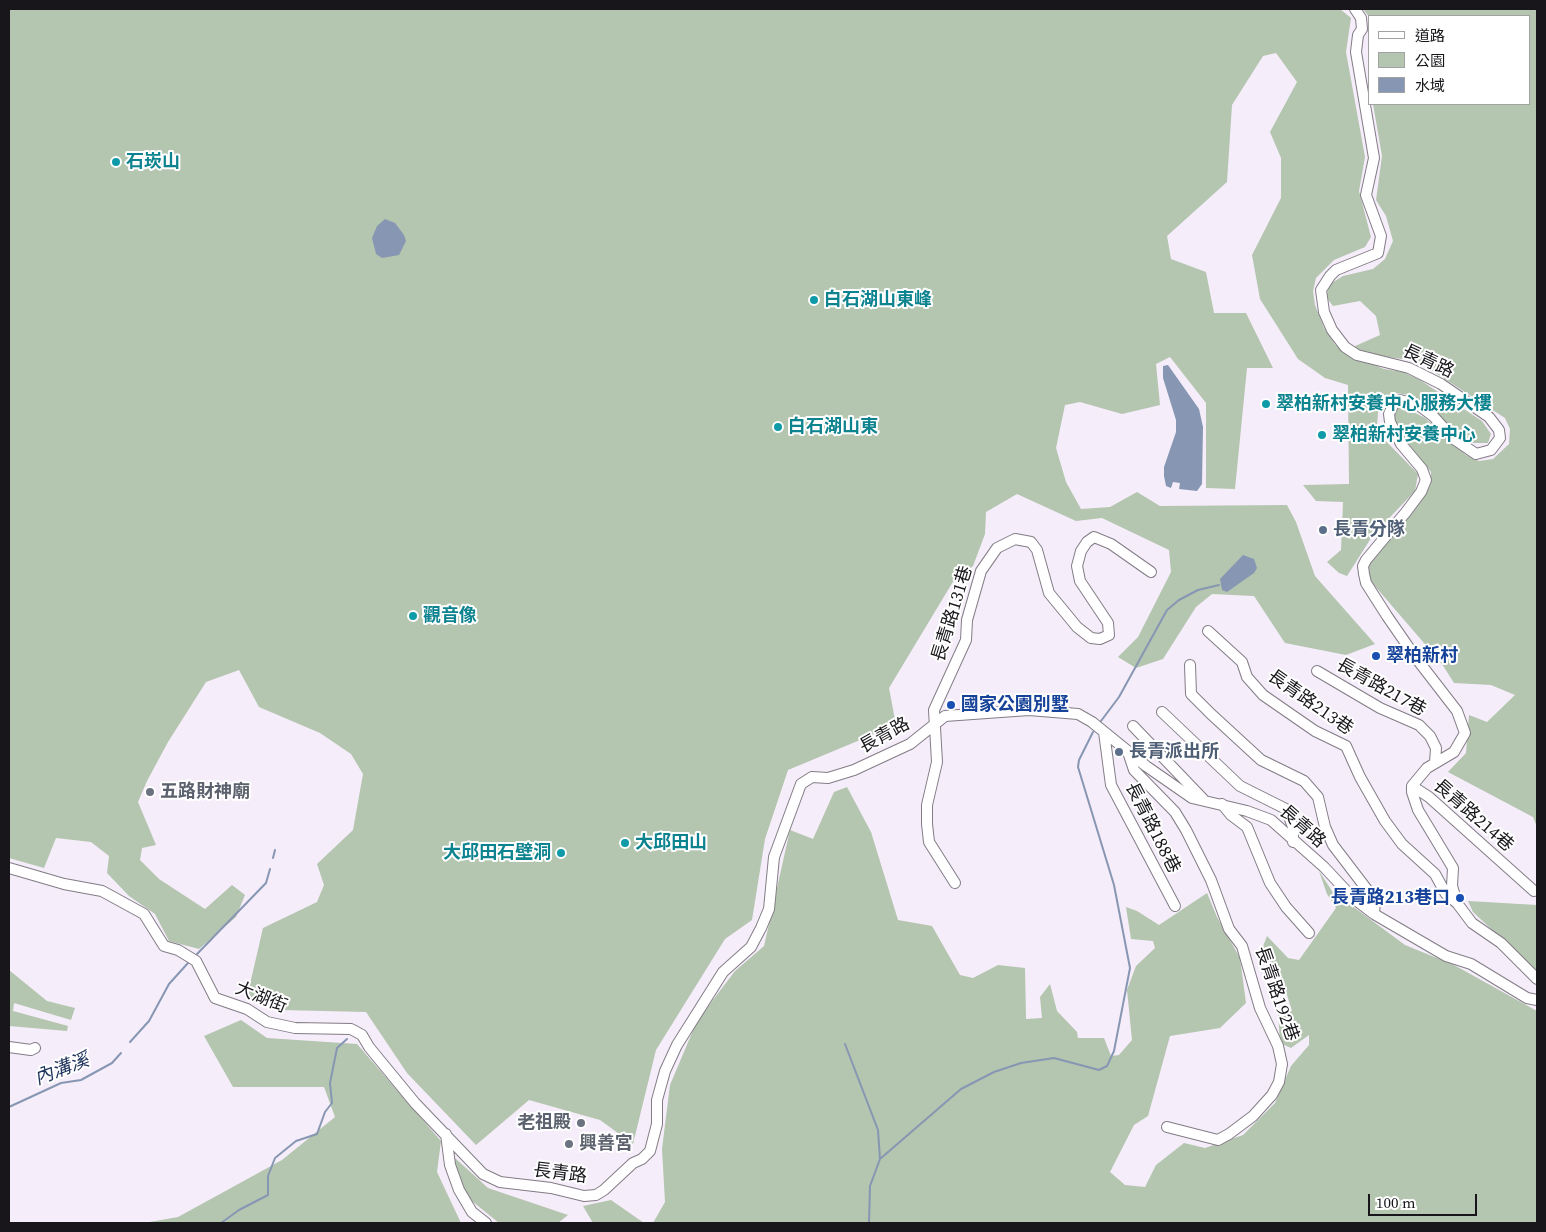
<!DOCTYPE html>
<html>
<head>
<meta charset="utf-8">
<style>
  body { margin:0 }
  #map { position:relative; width:1546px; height:1232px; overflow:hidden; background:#f5edf9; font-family:"Source Serif 4","Noto Sans TC",serif }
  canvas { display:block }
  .frame { position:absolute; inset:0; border:10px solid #18161a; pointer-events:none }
  .legend { position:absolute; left:1368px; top:15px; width:162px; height:90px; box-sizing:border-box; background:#fff; border:1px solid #a3a2a3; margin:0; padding:6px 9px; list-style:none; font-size:15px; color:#18161a }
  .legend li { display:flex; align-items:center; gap:10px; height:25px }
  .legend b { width:25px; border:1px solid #a3a2a3 }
  .scale { position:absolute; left:1368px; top:1194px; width:109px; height:22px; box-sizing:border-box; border:2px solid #18161a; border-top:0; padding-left:6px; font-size:15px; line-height:18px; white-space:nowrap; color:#18161a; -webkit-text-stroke:4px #fff; paint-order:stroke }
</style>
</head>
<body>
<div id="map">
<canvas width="1546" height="1232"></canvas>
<div class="frame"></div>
<ul class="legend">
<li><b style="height:6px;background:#fff"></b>道路</li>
<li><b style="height:14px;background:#b4c5b0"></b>公園</li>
<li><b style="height:14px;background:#8797b3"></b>水域</li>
</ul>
<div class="scale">100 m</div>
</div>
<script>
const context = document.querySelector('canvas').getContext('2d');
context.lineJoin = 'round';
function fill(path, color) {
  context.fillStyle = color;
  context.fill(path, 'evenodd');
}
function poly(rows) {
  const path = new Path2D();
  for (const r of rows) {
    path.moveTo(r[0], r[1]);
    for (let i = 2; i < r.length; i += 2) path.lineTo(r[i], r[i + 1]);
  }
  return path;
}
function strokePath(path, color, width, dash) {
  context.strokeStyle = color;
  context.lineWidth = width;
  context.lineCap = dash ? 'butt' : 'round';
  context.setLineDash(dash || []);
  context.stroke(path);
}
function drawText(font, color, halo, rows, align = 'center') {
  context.font = font + ' "Source Serif 4","Noto Sans TC",serif';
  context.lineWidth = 4;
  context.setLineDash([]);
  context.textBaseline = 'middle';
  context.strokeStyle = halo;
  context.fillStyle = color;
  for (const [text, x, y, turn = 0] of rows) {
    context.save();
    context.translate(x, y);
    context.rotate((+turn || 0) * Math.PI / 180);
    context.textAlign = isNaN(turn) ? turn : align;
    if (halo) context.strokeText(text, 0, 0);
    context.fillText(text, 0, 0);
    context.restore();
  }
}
fill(poly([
  [9,9,1340,9,1351,18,1346,52,1365,157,1359,191,1371,237,1365,247,1334,260,1316,278,1313,291,1315,305,1324,328,1336,346,1353,356,1384,369,1403,372,1420,380,1482,421,1491,434,1488,443,1472,443,1410,395,1395,393,1384,400,1378,413,1377,426,1381,436,1418,474,1415,491,1373,535,1347,576,1339,573,1327,562,1341,550,1343,502,1316,501,1303,485,1349,484,1348,385,1325,378,1298,359,1260,299,1252,255,1281,198,1281,158,1270,132,1297,82,1276,53,1263,56,1232,105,1227,182,1167,236,1171,259,1206,272,1214,313,1246,313,1273,368,1247,368,1235,489,1206,488,1206,403,1170,357,1156,364,1160,405,1122,414,1080,402,1065,405,1056,448,1066,482,1081,509,1110,507,1137,492,1160,506,1287,505,1296,522,1315,576,1375,644,1346,655,1285,643,1254,596,1212,594,1196,607,1163,659,1136,668,1118,657,1138,637,1171,572,1169,550,1102,518,1076,521,1017,494,986,512,985,534,973,566,954,580,889,688,896,725,788,770,765,839,752,920,725,939,656,1050,633,1144,600,1120,529,1100,476,1145,407,1073,366,1012,281,1010,247,997,263,928,317,902,324,885,317,864,353,830,363,774,351,754,320,733,259,707,239,670,206,682,168,742,147,781,138,802,156,845,142,848,140,860,159,879,205,909,232,885,245,895,236,917,199,949,169,941,155,914,129,896,107,873,109,856,91,842,56,838,44,868,9,858],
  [1363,9,1537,9,1537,827,1533,817,1448,772,1466,753,1469,715,1487,722,1515,695,1491,685,1454,683,1442,664,1368,578,1366,566,1423,498,1431,484,1431,472,1391,422,1392,414,1400,405,1425,418,1466,455,1479,461,1493,459,1509,444,1510,429,1505,418,1417,361,1365,354,1353,347,1380,335,1376,316,1360,301,1333,306,1326,297,1330,284,1343,276,1373,269,1385,259,1393,241,1386,216,1376,200,1382,156,1373,104,1530,104,1530,16,1370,16,1370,18],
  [847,787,871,832,898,920,932,926,960,975,973,978,998,965,1025,968,1026,1019,1042,1018,1040,997,1050,984,1057,1011,1077,1032,1078,1038,1104,1038,1111,1056,1119,1055,1132,1040,1127,990,1136,966,1155,948,1153,941,1131,939,1126,907,1137,911,1159,925,1207,893,1217,917,1240,958,1246,1003,1220,1028,1170,1036,1148,1116,1134,1125,1110,1172,1125,1185,1145,1187,1156,1165,1184,1143,1205,1148,1243,1135,1275,1103,1291,1066,1309,1045,1309,1035,1291,1048,1280,1043,1278,1011,1292,1011,1284,985,1262,949,1267,936,1288,958,1299,960,1336,908,1327,894,1319,871,1332,891,1405,945,1454,965,1537,1011,1537,1223,653,1223,665,1202,662,1149,670,1085,697,1021,735,971,764,946,790,830,813,839,834,792],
  [1468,901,1537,905,1537,972,1473,912],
  [9,970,47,1001,75,1008,71,1020,14,1003,13,1011,68,1026,67,1031,9,1026],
  [241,1020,267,1038,357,1044,441,1141,437,1172,461,1223,144,1223,178,1217,282,1160,335,1117,324,1087,233,1087,204,1036],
  [455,1158,488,1188,568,1215,558,1223,499,1223,467,1197,455,1167],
  [611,1200,644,1223,593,1223,583,1206]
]), '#b4c5b0');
fill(poly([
  [385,219,395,223,404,235,406,241,399,255,382,258,376,254,372,238,377,226],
  [1168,365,1199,409,1203,427,1202,484,1197,491,1179,489,1180,483,1173,482,1171,488,1166,486,1164,476,1164,467,1176,432,1176,420,1163,378,1163,366],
  [1243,555,1254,559,1257,568,1254,573,1227,592,1222,590,1220,579]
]), '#8797b3');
strokePath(poly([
  [1101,721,1119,697,1167,610,1179,600,1198,590,1219,585],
  [273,858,275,850],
  [197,954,266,883,270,869],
  [130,1042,149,1021,169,984,188,963],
  [845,1044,878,1130,880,1159],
  [9,1107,61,1083,81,1080,112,1063,121,1053],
  [221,1223,239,1210,268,1195,268,1176,275,1158,296,1141,317,1134,325,1112,332,1103,330,1083,337,1048,347,1039],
  [869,1223,870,1186,880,1159,961,1089,994,1072,1021,1063,1054,1058,1099,1070,1107,1066,1114,1051,1130,968,1114,885,1078,767,1079,760,1093,732]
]), '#8797b3', 2);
const minor = poly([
  [1355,9,1361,18,1362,29,1358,35,1356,52,1374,158,1366,195,1381,236,1378,253,1336,270,1330,276,1321,290,1324,312,1332,330,1345,347,1357,355,1409,368,1441,384,1489,417,1499,430,1500,438,1491,450,1476,454,1454,439,1433,416,1417,404,1400,400,1394,403,1389,414,1390,422,1401,444,1422,469,1426,480,1421,492,1406,512,1366,560,1363,566,1364,574,1366,583,1387,616,1416,658,1457,711,1465,733,1454,752,1427,768,1412,786,1412,792,1418,810,1453,868,1452,886,1457,903,1472,923,1501,943,1537,979],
  [1208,631,1242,662,1247,677,1263,695,1315,731,1346,746,1360,777,1385,821,1402,844,1435,874,1446,894,1457,903],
  [1190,665,1191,694,1211,714,1261,760,1304,781,1318,797,1325,827,1333,845,1375,900,1374,914],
  [1317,671,1380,708,1419,725,1430,736,1436,748,1435,763],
  [1162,712,1240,786,1286,809,1293,827,1293,842],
  [1133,726,1203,799],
  [1104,732,1111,785,1175,906],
  [1128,752,1134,770,1175,812,1186,830,1211,880,1229,929,1242,946,1260,1008,1278,1046,1282,1064,1279,1082,1272,1095,1253,1116,1229,1134,1218,1140,1167,1127],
  [1412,786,1429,797,1534,891],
  [1222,804,1231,815,1247,827,1270,883,1286,907,1309,933],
  [9,868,64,884,102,891,144,914,164,946,178,950,196,961,215,998,247,1009,267,1022,295,1028,351,1029,362,1035,369,1047,415,1103,483,1174,500,1182,551,1188,584,1196,596,1195,604,1190,633,1163,642,1159,650,1151,657,1124,657,1100,665,1071,677,1045,723,972,751,947,761,928,769,909,774,857,801,784,812,777,828,778,854,770,910,744,945,716,1029,710,1078,714,1092,722,1146,766,1192,798,1247,811,1271,820,1324,867,1353,898,1374,914,1446,956,1471,964,1527,998,1537,1000],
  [955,883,929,842,927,824,927,805,937,762,934,710,966,640,967,620,981,571,997,548,1015,539,1031,542,1037,550,1049,593,1077,627,1091,638,1100,639,1109,635,1108,623,1080,581,1077,566,1081,551,1087,542,1094,537,1111,544,1151,572],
  [9,1047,31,1050,35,1048],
  [446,1134,450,1165,459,1190,472,1212,486,1223]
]);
strokePath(minor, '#837c86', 12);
strokePath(minor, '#fff', 10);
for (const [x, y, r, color] of [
  [116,162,5,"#0f9aa8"],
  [814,300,5,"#0f9aa8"],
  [1266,404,5,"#0f9aa8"],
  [778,427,5,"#0f9aa8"],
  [1322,435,5,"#0f9aa8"],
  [1323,530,5,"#5c6f8a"],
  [413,616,5,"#0f9aa8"],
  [1376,656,5,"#1a4fb4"],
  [951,705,5,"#1a4fb4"],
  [1119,752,5,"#5c6f8a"],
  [150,792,5,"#6b7280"],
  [625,843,5,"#0f9aa8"],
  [561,853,5,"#0f9aa8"],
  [1460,898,5,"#1a4fb4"],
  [581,1123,5,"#6b7280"],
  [569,1144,5,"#6b7280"]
]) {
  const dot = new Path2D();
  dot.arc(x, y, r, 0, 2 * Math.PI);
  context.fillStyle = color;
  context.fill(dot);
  strokePath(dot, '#fff', 2);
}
drawText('bold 18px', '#0d838f', '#fff', [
  ["石崁山",126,162],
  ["白石湖山東峰",824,300],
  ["翠柏新村安養中心服務大樓",1276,404],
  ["白石湖山東",788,427],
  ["翠柏新村安養中心",1332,435],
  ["觀音像",423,616],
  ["大邱田山",635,843],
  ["大邱田石壁洞",551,853,"right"]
], 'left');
drawText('18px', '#18161a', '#fff', [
  ["長青路",1428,362,25],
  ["長青路131巷",953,614,-73],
  ["長青路217巷",1381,688,29],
  ["長青路213巷",1310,703,35],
  ["長青路",885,736,-29],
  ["長青路214巷",1473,816,41],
  ["長青路",1302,827,41],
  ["長青路188巷",1152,828,63],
  ["長青路192巷",1276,994,71],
  ["大湖街",261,998,22],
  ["長青路",560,1174,7]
]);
drawText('bold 18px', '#4e5e75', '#fff', [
  ["長青分隊",1333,530],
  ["長青派出所",1129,752]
], 'left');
drawText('bold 18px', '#164399', '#fff', [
  ["翠柏新村",1386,656],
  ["國家公園別墅",961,705],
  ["長青路213巷口",1450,898,"right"]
], 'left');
drawText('bold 18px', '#5b616d', '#fff', [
  ["五路財神廟",160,792],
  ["老祖殿",571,1123,"right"],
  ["興善宮",579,1144]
], 'left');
drawText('italic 19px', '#21365e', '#fff', [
  ["內溝溪",62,1070,-21]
]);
</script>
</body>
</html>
